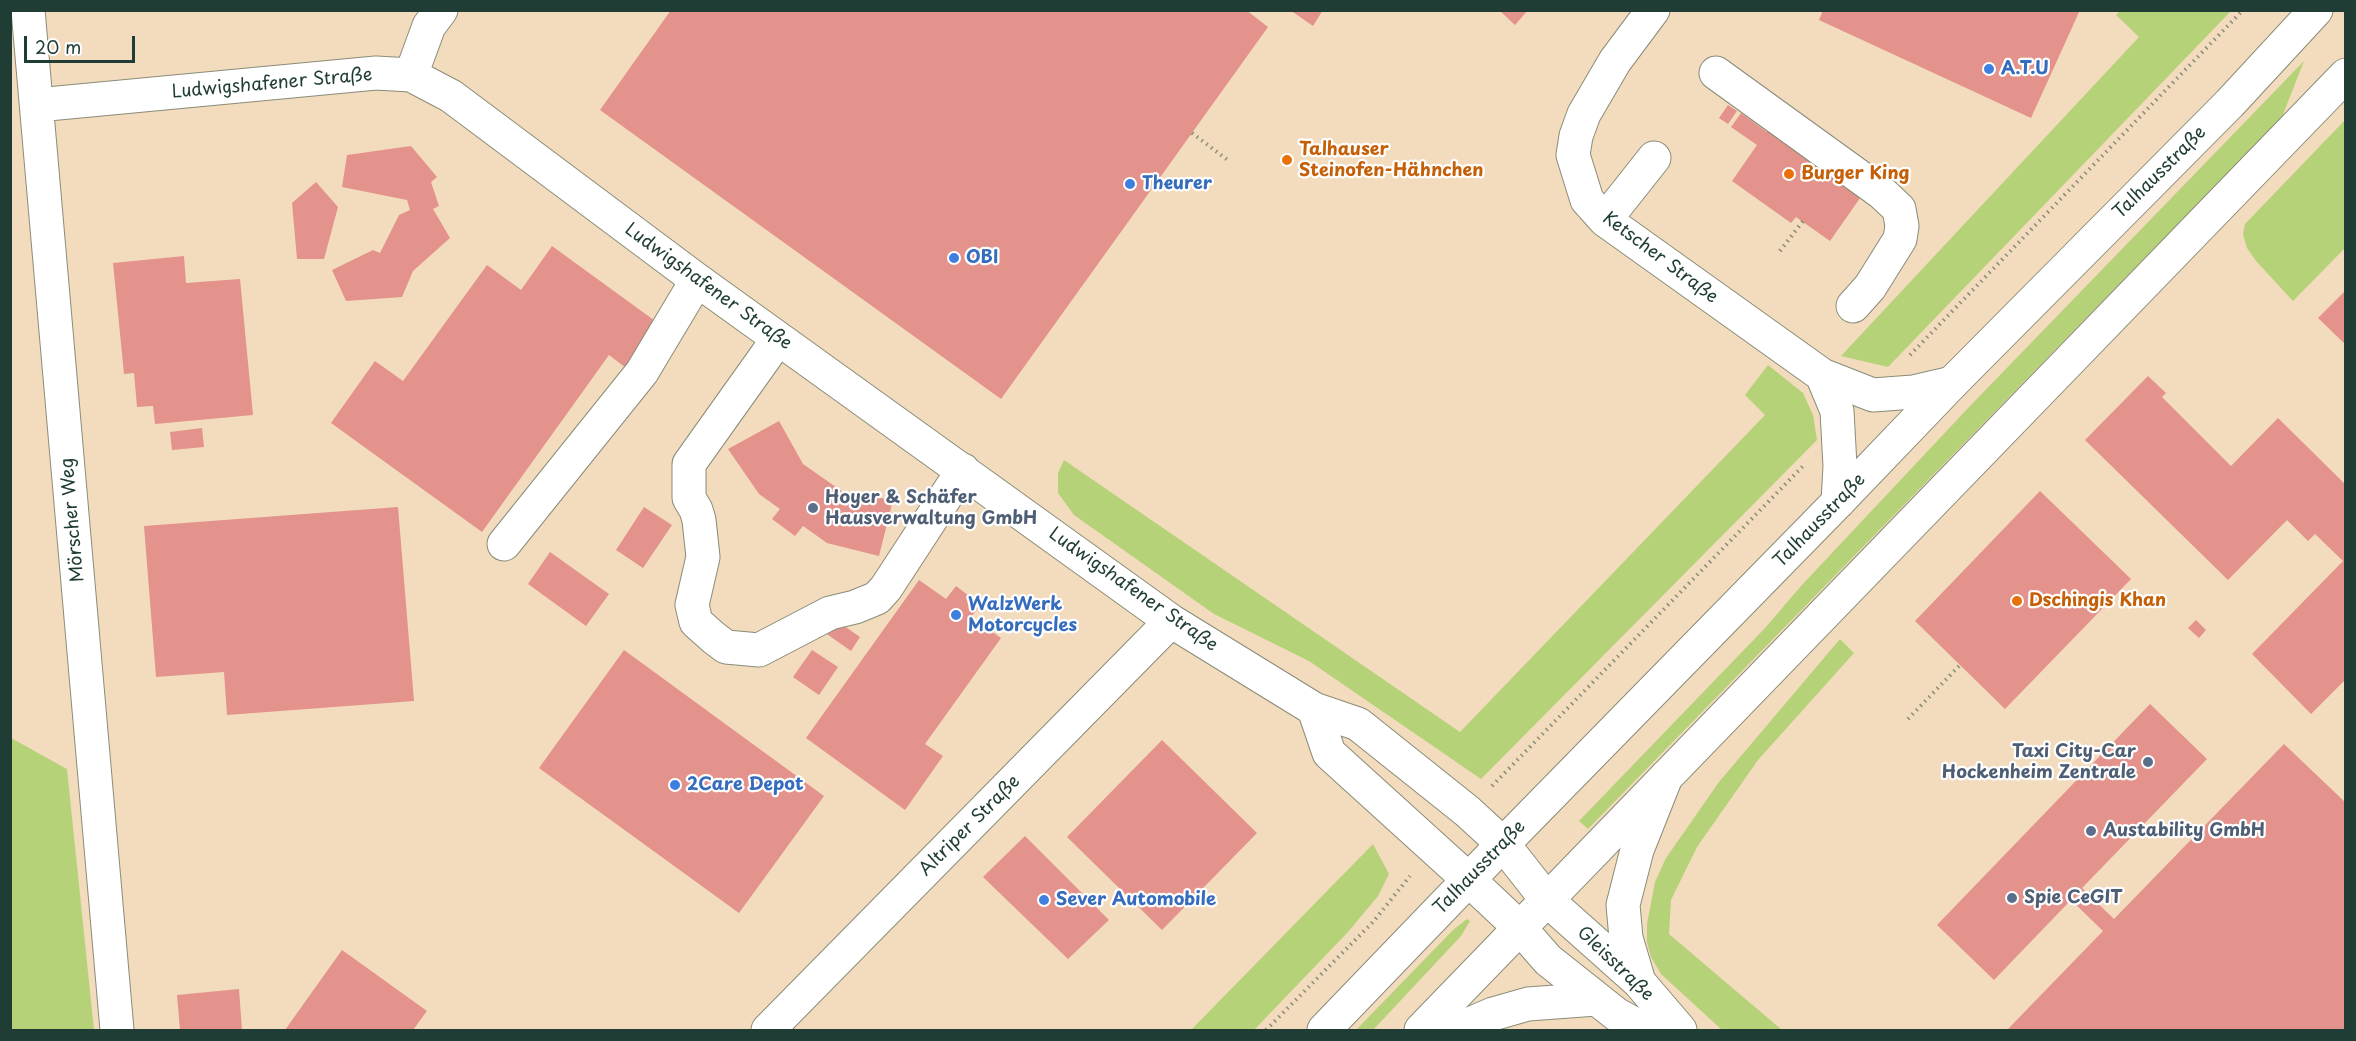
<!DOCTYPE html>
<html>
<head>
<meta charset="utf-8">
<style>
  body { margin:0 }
  #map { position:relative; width:2356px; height:1041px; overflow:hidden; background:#f3dbbd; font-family:"Playpen Sans",sans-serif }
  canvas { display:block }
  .frame { position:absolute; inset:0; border:12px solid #1f3d34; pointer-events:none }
  .scale { position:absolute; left:24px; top:36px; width:111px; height:27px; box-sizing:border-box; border:3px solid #1f3d34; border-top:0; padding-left:8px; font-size:18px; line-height:21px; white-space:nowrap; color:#1f3d34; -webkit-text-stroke:4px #fff; paint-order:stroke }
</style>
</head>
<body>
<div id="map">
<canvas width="2356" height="1041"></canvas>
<div class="frame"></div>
<div class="scale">20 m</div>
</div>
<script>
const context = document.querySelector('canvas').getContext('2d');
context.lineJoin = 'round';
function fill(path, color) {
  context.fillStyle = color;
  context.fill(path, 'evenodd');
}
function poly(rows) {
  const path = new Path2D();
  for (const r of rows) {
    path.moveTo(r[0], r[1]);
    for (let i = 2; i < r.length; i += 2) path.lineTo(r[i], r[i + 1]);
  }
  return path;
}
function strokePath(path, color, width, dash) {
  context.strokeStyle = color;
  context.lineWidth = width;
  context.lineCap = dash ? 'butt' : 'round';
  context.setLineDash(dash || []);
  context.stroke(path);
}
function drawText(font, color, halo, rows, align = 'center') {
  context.font = font + ' "Playpen Sans",sans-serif';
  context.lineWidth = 4.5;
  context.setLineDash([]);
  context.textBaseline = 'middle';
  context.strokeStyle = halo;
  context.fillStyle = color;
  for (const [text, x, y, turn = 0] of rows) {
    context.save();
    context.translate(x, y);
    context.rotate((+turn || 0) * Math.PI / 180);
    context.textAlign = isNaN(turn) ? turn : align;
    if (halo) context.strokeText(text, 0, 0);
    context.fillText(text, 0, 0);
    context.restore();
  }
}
fill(poly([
  [2120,11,2231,11,1888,367,1841,356,2139,37,2116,15],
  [2304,61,2282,117,1588,829,1579,821,1766,627,1801,586,1970,406],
  [2345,120,2345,248,2293,301,2256,261,2247,248,2243,234,2245,224],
  [1768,365,1803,393,1813,415,1817,440,1481,779,1309,661,1214,614,1074,515,1058,493,1058,473,1064,460,1460,732,1765,415,1745,395],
  [1840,639,1854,653,1758,760,1697,847,1671,900,1669,934,1782,1030,1722,1030,1661,974,1651,957,1647,942,1647,924,1655,882,1666,858,1719,782],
  [11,738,67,769,94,1030,11,1030],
  [1373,844,1389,874,1378,896,1348,932,1254,1030,1191,1030],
  [1467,919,1470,921,1461,936,1373,1030,1356,1030,1453,930]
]), '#b6d278');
fill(poly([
  [671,10,1246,10,1268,27,1001,399,600,110],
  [1290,10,1323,10,1313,26],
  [1499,10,1528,10,1515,25],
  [1823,10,2080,10,2031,118,1819,20],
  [1728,105,1737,111,1728,124,1719,118],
  [1741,113,1767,132,1773,122,1865,191,1830,241,1796,217,1791,223,1732,181,1757,145,1731,127],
  [411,146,437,177,431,182,439,206,433,209,450,238,413,271,402,297,346,301,332,270,373,250,380,253,399,215,410,210,407,200,342,187,347,155],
  [316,182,338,207,324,259,297,259,292,203],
  [552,246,662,326,630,371,609,355,482,532,331,423,375,361,403,381,487,265,521,290],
  [184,256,186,283,240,279,253,415,155,424,153,406,137,407,134,373,124,374,113,263],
  [2346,290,2346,345,2318,318],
  [2148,376,2166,393,2162,397,2231,466,2278,418,2346,485,2346,679,2311,714,2252,654,2343,561,2315,534,2308,541,2287,520,2228,580,2085,440],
  [779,421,803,464,843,492,893,500,879,556,827,543,803,526,795,536,772,519,780,509,759,494,728,449],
  [202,428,204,447,172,450,170,432],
  [2040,491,2131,579,2005,709,1915,621],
  [398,507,414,701,227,715,224,672,156,677,144,526],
  [644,507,672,525,643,568,616,550],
  [550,552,609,594,586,626,528,584],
  [919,580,946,599,956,586,981,605,971,617,1001,638,925,744,943,756,905,810,806,738],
  [833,618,860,637,851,651,824,632],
  [2196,620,2206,630,2199,638,2188,628],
  [624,650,824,796,739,913,539,768],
  [812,650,838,667,819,695,793,677],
  [2150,704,2207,759,2082,888,2114,919,2284,744,2346,803,2346,1030,2007,1030,2103,931,2071,900,1994,980,1937,925],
  [1162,740,1257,833,1162,930,1067,837],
  [1025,836,1109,920,1068,959,983,877],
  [342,950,427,1011,413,1030,285,1030],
  [239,989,242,1030,180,1030,177,995]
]), '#e3938b');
const minor = poly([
  [28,10,117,1030],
  [1653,10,1615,61,1584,114,1576,136,1573,155,1587,200,1605,220,1822,375,1873,395,1913,392,1952,383],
  [1716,73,1882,193,1899,209,1902,226,1900,239,1870,287,1853,306],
  [411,75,429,26,441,10],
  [37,105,376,73,411,75,451,96,697,280,1171,621,1314,709,1358,724,1467,811,1503,844,1547,900,1639,982,1680,1030],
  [1605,220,1654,158],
  [778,339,689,464,689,498,696,510,699,520,703,557,692,605,696,622,714,638,726,647,759,650,830,613,855,607,877,598,886,588,963,470],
  [1822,375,1837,411,1840,466,1838,502],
  [504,544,642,372,697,280],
  [1314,709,1329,753,1469,880,1520,928,1548,960,1616,1014,1645,1030],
  [1639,982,1626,938,1623,905,1637,850,1666,777],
  [768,1030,1171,621],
  [1456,1030,1493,1014,1528,1004,1596,999]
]);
const major = poly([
  [1324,1030,1503,844,1838,502,1952,383,2230,103,2316,10],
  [1421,1030,2346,75]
]);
strokePath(minor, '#898c78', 35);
strokePath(major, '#898c78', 35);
strokePath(poly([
  [1192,133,1229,161],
  [1780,251,1803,221],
  [1910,355,2243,10],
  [1908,719,1960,665],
  [1492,786,1805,464],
  [1266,1030,1373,922,1410,876]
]), '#898c78', 4, [1.5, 4.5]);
strokePath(minor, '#fff', 33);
strokePath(major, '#fff', 33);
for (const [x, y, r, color] of [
  [1989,69,6,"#3f7fe0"],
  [1287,160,6,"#e8710a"],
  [1789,174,6,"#e8710a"],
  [1130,184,6,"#3f7fe0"],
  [954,258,6,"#3f7fe0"],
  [813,508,6,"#5c6f8a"],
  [2017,601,6,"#e8710a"],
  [956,615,6,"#3f7fe0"],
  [2148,762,6,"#5c6f8a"],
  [675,785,6,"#3f7fe0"],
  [2091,831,6,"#5c6f8a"],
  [2012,898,6,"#5c6f8a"],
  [1044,900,6,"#3f7fe0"]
]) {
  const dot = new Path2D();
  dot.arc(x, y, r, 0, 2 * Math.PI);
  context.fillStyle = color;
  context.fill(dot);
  strokePath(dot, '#fff', 2);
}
drawText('bold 18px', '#366cbe', '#fff', [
  ["A.T.U",2001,69],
  ["Theurer",1142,184],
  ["OBI",966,258],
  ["WalzWerk",968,605],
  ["Motorcycles",968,626],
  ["2Care Depot",687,785],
  ["Sever Automobile",1056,900]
], 'left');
drawText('18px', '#1f3d34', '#fff', [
  ["Ludwigshafener Straße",272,84,-5],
  ["Talhausstraße",2160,173,-45],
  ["Ketscher Straße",1660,258,37],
  ["Ludwigshafener Straße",708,287,36],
  ["Mörscher Weg",73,520,-95],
  ["Talhausstraße",1820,521,-46],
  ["Ludwigshafener Straße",1133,590,35],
  ["Altriper Straße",970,826,-45],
  ["Talhausstraße",1480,868,-46],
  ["Gleisstraße",1615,964,44]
]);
drawText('bold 18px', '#c56008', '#fff', [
  ["Talhauser",1299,150],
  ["Steinofen-Hähnchen",1299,171],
  ["Burger King",1801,174],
  ["Dschingis Khan",2029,601]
], 'left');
drawText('bold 18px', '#4e5e75', '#fff', [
  ["Hoyer & Schäfer",825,498],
  ["Hausverwaltung GmbH",825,519],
  ["Taxi City-Car",2136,752,"right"],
  ["Hockenheim Zentrale",2136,773,"right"],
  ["Austability GmbH",2103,831],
  ["Spie CeGIT",2024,898]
], 'left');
</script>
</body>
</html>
